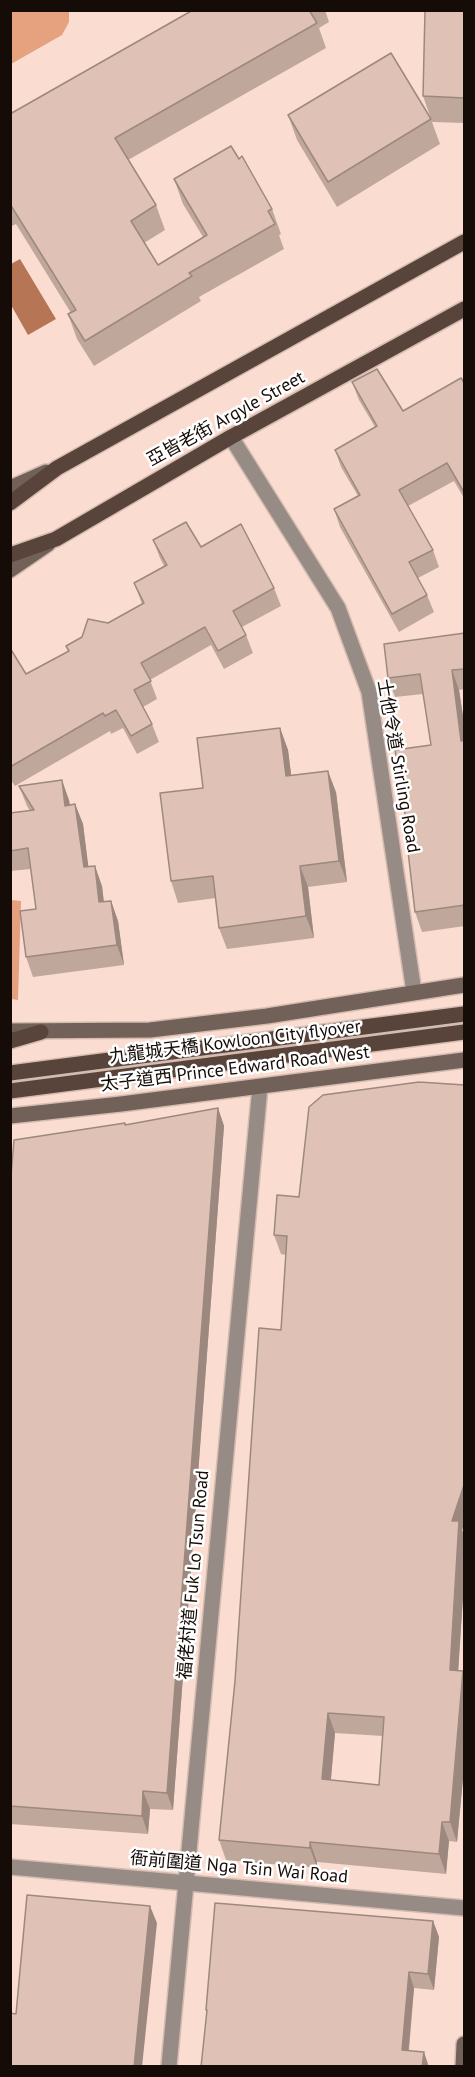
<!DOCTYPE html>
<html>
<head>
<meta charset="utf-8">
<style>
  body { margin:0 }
  #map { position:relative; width:475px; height:2077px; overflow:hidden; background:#faddd0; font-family:"PT Sans",sans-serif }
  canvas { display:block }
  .frame { position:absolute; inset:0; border:12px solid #150c08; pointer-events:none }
</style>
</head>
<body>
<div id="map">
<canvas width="475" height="2077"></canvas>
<div class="frame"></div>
</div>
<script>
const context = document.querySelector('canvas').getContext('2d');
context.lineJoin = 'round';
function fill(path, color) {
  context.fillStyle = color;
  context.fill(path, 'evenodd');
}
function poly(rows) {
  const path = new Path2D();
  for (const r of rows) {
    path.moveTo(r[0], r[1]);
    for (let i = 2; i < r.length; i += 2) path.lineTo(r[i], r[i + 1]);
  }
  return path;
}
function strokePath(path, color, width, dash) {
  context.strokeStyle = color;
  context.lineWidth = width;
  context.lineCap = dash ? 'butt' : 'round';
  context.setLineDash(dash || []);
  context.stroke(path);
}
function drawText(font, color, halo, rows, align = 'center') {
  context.font = font + ' "PT Sans","Noto Sans TC",sans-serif';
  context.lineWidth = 5;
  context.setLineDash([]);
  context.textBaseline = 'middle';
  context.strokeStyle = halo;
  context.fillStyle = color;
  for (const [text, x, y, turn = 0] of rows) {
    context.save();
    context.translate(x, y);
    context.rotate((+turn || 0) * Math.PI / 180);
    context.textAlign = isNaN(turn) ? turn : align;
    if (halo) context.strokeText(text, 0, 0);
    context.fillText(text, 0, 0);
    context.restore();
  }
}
fill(poly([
  [11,900,21,901,18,1000,11,999]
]), '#e5a07f');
fill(poly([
  [11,10,69,11,69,22,62,35,11,64]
]), '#e6a17f');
fill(poly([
  [20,259,56,319,28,335,11,305,11,264]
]), '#b67554');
const minor = poly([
  [231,437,338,608,369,692,414,992],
  [169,2066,260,1087]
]);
const tertiary = poly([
  [10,1867,464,1908]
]);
const secondary = poly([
  [10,488,46,472],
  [10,570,48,544],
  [10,1031,150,1030,267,1016,464,985],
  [10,1116,121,1104,464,1060],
  [463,2066,464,2044]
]);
const primary = poly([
  [10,503,57,468,464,242],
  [10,555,56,539,231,437,464,309],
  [10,1041,41,1032],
  [10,1073,464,1014],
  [10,1091,464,1032]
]);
strokePath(minor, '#d5bcb0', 18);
strokePath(tertiary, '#d5bcb0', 18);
strokePath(secondary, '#d5bcb0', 18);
strokePath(primary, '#d5bcb0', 18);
strokePath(minor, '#978b86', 15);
strokePath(tertiary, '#978b86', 15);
strokePath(secondary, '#726159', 15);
strokePath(primary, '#58443b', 15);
fill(poly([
  [104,10,138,10,105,12],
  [205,10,325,10,329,22,319,28,326,48,128,160,156,205,165,230,144,243,158,265,203,237,183,204,174,179,272,209,281,234,279,235,284,249,199,297,201,301,94,366,77,339,68,314,71,313,16,224,10,227,10,114],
  [465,10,465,123,432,122,440,144,337,207,297,140,288,115,431,119,423,96],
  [352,382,403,411,465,384,465,500,454,481,408,506,433,550,439,567,418,578,427,595,434,612,399,632,340,527,334,509,358,496,341,467,335,450,375,427,359,400],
  [153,540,201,547,274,588,281,606,242,627,246,635,253,653,224,669,211,645,150,680,157,699,143,707,152,724,159,742,137,754,123,728,111,734,110,731,15,786,10,779,10,648,26,674,68,651,66,646,142,604,134,583,164,566,160,558],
  [465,633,465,689,459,690,465,729,465,926,422,932,415,912,408,833,431,745,423,694,395,697,388,678],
  [280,728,288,750,291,775,336,792,347,882,308,887,314,938,227,949,219,928,216,898,178,903,171,881,203,788],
  [19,786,69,800,70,805,75,804,83,824,88,867,102,886,104,902,111,901,118,921,124,965,33,977,26,957,36,909,31,869,10,871,10,813,30,811,27,806],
  [465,1085,465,1523,462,1530,465,1537,465,1566,458,1671,463,1671,465,1675,465,1757,457,1842,449,1841,446,1874,317,1862,317,1868,226,1860,219,1840,281,1330,286,1255,281,1254,274,1235,299,1197],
  [335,1733,383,1736,379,1785,331,1780],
  [218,1108,224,1126,173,1810,150,1809,148,1834,10,1824,10,1188,125,1123,126,1125],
  [433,1921,439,1937,434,1990,414,1988,409,2051,207,2013,206,2010]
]), '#c0a79c');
fill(poly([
  [452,670,459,690,465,729,465,749,461,741],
  [280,728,288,750,294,797,286,776],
  [328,771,336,792,347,882,339,861],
  [62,780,69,800,72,825,65,806],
  [75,804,83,824,91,887,84,867],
  [95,866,102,886,106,922,99,902],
  [300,866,308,887,314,938,306,916],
  [111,901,118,921,124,965,117,945],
  [218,1108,224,1126,173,1810,167,1793],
  [465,1482,465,1523,462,1530,465,1537,465,1566,457,1690,450,1670,452,1521],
  [463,1671,465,1675,465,1757,457,1842,450,1822],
  [328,1713,335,1733,329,1799,322,1779],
  [143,1791,150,1809,148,1834,142,1816],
  [442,1822,449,1841,446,1874,439,1854],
  [310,1842,317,1862,317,1868,310,1848],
  [150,1906,157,1923,142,2067,134,2067],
  [433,1921,439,1937,434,1990,428,1974],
  [409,1972,414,1988,407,2066,402,2050],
  [424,2052,429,2067,422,2067]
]), '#9c887f');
const building = poly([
  [193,10,203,10,204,11,205,10,309,10,317,23,115,138,156,205,131,221,158,265,207,235,174,179,231,146,239,159,242,156,272,209,268,211,275,224,189,273,192,276,85,341,68,314,76,310,10,204,10,114,193,10],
  [425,10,465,10,465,98,423,96,425,10],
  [391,53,431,119,328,182,288,115,391,53],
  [377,369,403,411,461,378,465,384,465,494,447,463,399,490,433,550,409,562,427,595,392,614,334,509,360,495,335,450,377,426,352,382,377,369],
  [186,522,201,547,241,524,274,588,233,611,246,635,218,651,205,627,141,663,151,681,134,690,152,724,131,736,116,710,105,716,103,713,10,767,10,648,26,674,69,651,66,646,82,637,88,619,108,623,144,603,134,583,167,565,153,540,186,522],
  [465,633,465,669,452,670,461,741,465,740,465,905,415,912,406,834,408,833,395,750,431,745,420,674,388,678,384,644,465,633],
  [280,728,286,776,328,771,339,861,300,866,306,916,219,928,213,876,171,881,160,793,203,788,197,738,280,728],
  [62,780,65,806,75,804,84,867,95,866,99,902,111,901,117,945,26,957,20,911,36,909,28,848,10,851,10,813,34,810,19,786,62,780],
  [419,1082,465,1085,465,1482,452,1521,459,1521,450,1670,463,1671,450,1822,442,1822,439,1854,310,1842,310,1848,219,1840,235,1681,259,1328,281,1330,287,1236,274,1235,277,1195,299,1197,309,1107,323,1095,419,1082],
  [328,1713,384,1717,379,1785,322,1779,328,1713],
  [218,1108,167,1793,143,1791,142,1816,10,1806,10,1188,14,1140,125,1123,125,1125,218,1108],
  [27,1895,150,1906,134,2067,10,2067,10,2013,16,2014,27,1895],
  [215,1903,433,1921,428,1974,409,1972,402,2050,424,2052,422,2067,201,2067,207,2010,206,2010,215,1903]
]);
fill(building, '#dfc2b5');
strokePath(building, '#9c887f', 1.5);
drawText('18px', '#150c08', '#fff', [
  ["亞皆老街 Argyle Street",226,419,-29],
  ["士他令道 Stirling Road",398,766,80],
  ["九龍城天橋 Kowloon City flyover",235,1042,-7],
  ["太子道西 Prince Edward Road West",235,1069,-7],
  ["福佬村道 Fuk Lo Tsun Road",194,1575,-85],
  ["衙前圍道 Nga Tsin Wai Road",239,1868,5]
]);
</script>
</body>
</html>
